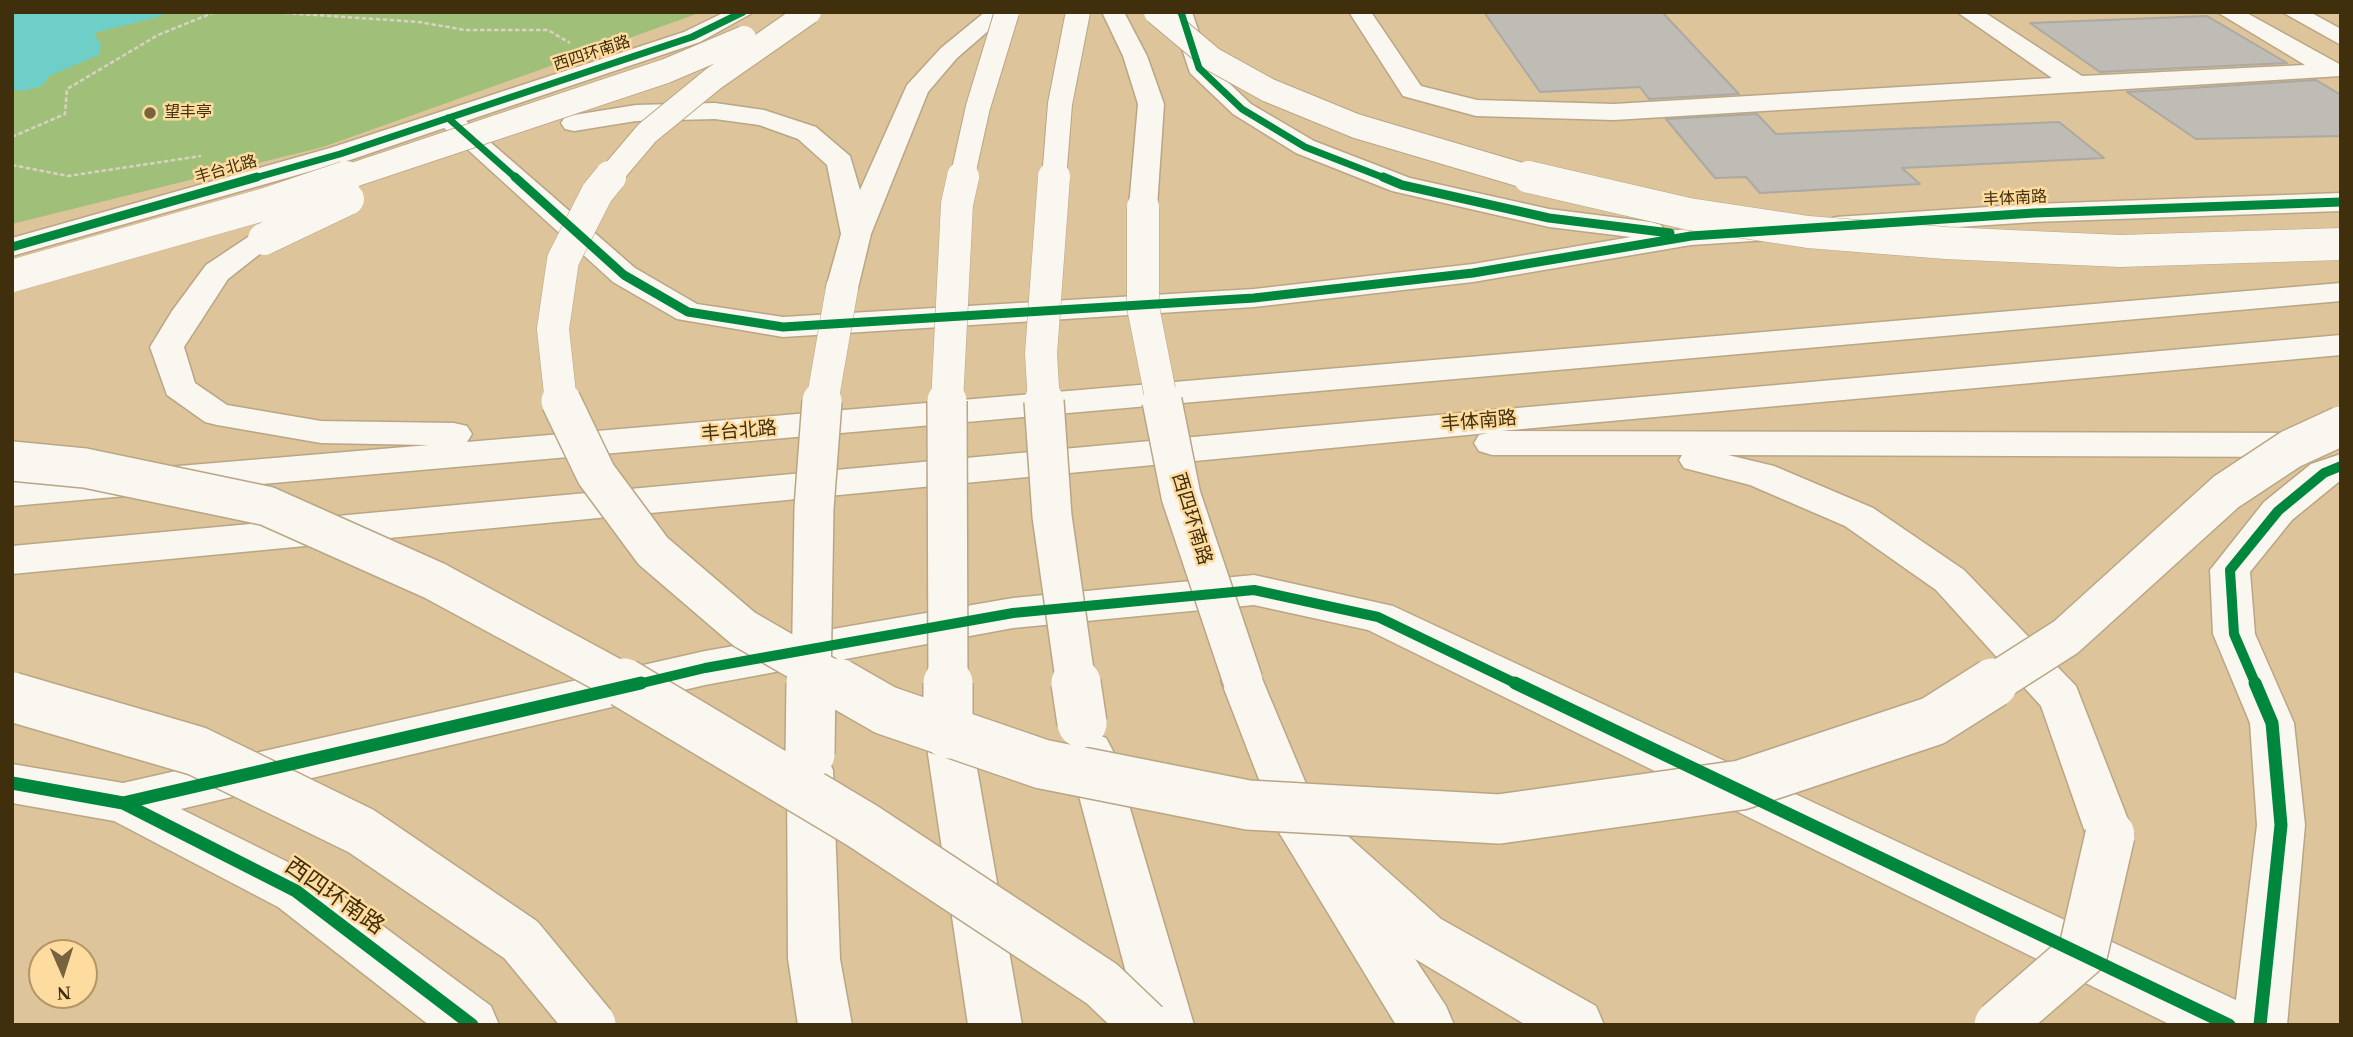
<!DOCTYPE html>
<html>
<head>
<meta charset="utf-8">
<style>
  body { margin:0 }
  #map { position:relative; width:2353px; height:1037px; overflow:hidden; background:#ddc49a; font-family:"Times New Roman",serif }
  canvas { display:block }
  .frame { position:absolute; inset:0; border:14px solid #402f0d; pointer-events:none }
  .north { position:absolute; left:28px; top:939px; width:70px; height:70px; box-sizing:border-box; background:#fedb9e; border:2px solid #b29664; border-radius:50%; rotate:177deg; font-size:19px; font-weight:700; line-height:28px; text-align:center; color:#402f0d }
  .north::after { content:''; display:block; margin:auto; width:24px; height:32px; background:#77633e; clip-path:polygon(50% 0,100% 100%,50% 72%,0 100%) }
</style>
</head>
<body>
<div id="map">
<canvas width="2353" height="1037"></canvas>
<div class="frame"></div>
<div class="north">N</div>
</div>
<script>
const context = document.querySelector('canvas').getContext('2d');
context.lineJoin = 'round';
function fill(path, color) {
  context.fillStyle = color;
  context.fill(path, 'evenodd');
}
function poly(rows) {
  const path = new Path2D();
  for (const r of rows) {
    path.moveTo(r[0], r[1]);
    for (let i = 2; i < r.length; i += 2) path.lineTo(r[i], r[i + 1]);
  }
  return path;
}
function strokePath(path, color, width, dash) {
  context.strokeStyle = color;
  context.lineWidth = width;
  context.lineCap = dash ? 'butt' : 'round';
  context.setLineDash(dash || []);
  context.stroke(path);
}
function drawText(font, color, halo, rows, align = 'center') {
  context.font = font + ' "Times New Roman","Noto Sans SC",serif';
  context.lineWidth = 5;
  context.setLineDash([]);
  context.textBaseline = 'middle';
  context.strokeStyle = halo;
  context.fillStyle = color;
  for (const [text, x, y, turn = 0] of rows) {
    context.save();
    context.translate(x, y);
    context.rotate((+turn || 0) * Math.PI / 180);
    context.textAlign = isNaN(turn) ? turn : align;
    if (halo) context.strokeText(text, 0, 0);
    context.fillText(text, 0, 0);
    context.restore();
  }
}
fill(poly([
  [12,12,702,12,323,147,12,224]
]), '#a0c07a');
fill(poly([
  [12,12,163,12,162,16,94,33,101,45,99,55,49,76,42,86,22,91,12,90]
]), '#6ecec8');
const building = poly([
  [1484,12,1662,12,1739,94,1649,99,1640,87,1540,92,1484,12],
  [2207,16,2287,63,2100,72,2030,23,2207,16],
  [2316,80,2341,95,2341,136,2196,139,2127,92,2316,80],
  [1757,114,1776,134,2059,122,2104,158,1902,168,1920,184,1760,193,1746,177,1715,178,1666,119,1757,114]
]);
fill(building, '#bfbbb5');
strokePath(building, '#aca8a2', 2);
const street = poly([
  [1349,12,1371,12,1421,86,1477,100,1614,104,2052,78,1957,12,1984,12,2082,76,2305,65,2217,12,2245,12,2341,65,2341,76,1614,120,1476,116,1403,96,1349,12],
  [2282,12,2310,12,2341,29,2341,45,2282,12]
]);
const secondary = poly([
  [725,12,754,12,700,42,466,121,635,268,697,304,783,317,1254,289,1473,264,1631,237,1549,227,1392,191,1296,153,1233,114,1190,73,1170,12,1192,12,1210,65,1251,104,1314,141,1410,178,1549,209,1651,222,1661,225,1665,231,1769,222,1779,225,1784,231,1779,237,1769,240,1691,245,1473,282,1254,307,783,337,677,319,613,282,444,128,350,160,12,256,12,238,330,148,684,32,725,12],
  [1102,12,1124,12,1147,56,1164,104,1157,207,1153,213,1143,216,1133,213,1129,207,1138,104,1123,56,1102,12],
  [2341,193,2341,211,2034,222,1836,235,1826,232,1821,226,1826,220,1836,217,2034,204,2341,193],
  [2341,454,2341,480,2292,520,2250,572,2255,634,2294,723,2305,825,2287,1025,2171,1025,1368,630,1254,605,1013,628,705,685,181,809,314,875,491,1006,499,1025,429,1025,278,907,114,821,12,803,12,764,123,783,705,651,1013,598,1254,575,1393,606,2236,1000,2257,825,2250,723,2213,634,2210,570,2264,502,2311,464,2341,454],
  [1243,664,1258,669,1317,810,1446,1006,1454,1025,1396,1025,1280,834,1221,681,1228,669,1243,664]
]);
const highway = poly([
  [985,12,1010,12,957,58,928,92,871,234,858,288,853,295,842,297,831,295,826,288,841,234,827,165,798,139,759,125,715,119,636,121,574,131,565,129,561,123,565,117,574,115,636,105,715,103,764,110,816,127,850,156,860,190,907,85,941,48,985,12],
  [264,230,274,233,279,239,228,279,184,347,195,383,227,405,321,421,454,423,467,426,472,434,467,442,2341,283,2341,301,12,506,12,480,429,445,321,443,217,425,205,422,167,395,150,347,172,311,206,265,254,233,264,230],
  [2341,335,2341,355,1500,431,2314,433,2327,437,2332,445,2327,453,2314,457,1728,455,1774,466,1873,508,1964,570,2076,686,2134,835,2127,850,2110,856,2093,850,2086,835,2041,706,1936,590,1845,526,1750,485,1684,468,1679,460,1682,455,1492,455,1479,451,1474,443,1479,435,1488,433,12,574,12,546,1280,429,2341,335],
  [948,716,964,721,971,734,1022,1025,968,1025,925,734,932,721,948,716],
  [1090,732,1106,738,1113,751,1194,1025,1140,1025,1067,751,1074,738,1090,732],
  [810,751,826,756,833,770,840,959,852,1025,798,1025,788,959,787,770,794,756,810,751],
  [1297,800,1314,806,1441,919,1596,1006,1604,1025,1526,1025,1405,953,1280,834,1273,820,1280,806,1297,800]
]);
strokePath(street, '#b9a685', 3);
strokePath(secondary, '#b9a685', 3);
strokePath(highway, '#b9a685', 3);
strokePath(poly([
  [271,12,419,22,465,30,548,30,570,43],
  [12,137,65,114,67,89,158,35,215,12],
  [12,165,68,176,201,156]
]), '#d9d1c3', 2.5, [4.5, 2.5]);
fill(street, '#faf6f0');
fill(secondary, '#faf6f0');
fill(highway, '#faf6f0');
const secondaryBridgeFar1 = poly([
  [1143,207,1143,307,1162,403]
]);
const secondaryBridge = poly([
  [1162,401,1181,496,1243,681]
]);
const highwayBridgeFar3 = poly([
  [1156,12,1212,59,1268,90,1356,126,1535,179],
  [341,179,666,71,744,38],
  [608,179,647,133,713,79,809,12],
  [962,179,978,107,1007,12],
  [1054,179,1060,104,1078,12]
]);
const highwayBridgeFar2 = poly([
  [1529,177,1689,214,1808,232,1946,243,2120,251,2341,244],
  [264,239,348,199],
  [12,276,266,204,346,177],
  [561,403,553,329,563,260,597,193,610,177],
  [822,403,842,288],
  [947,403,957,204,963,177],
  [1044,403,1041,354,1054,177]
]);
const highwayBridgeFar1 = poly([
  [561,401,596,474,653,551,744,629,841,685],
  [947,401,948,685],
  [1044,401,1052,516,1076,685],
  [12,461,85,468,267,506,435,581,627,685],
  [811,685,814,508,822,401],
  [1991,685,2066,637,2226,492,2291,449,2341,426]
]);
const highwayBridge = poly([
  [624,683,863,826,1102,984,1145,1025],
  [838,683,885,710,1042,764,1248,805,1499,819,1741,785,1933,721,1993,683],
  [948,683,948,734],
  [1076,683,1082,723],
  [12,697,197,751,361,831,521,940,591,1025],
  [810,754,811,683],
  [1999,1025,2083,952,2110,835]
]);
strokePath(secondaryBridgeFar1, '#b9a685', 33, []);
strokePath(secondaryBridge, '#b9a685', 42, []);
strokePath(highwayBridgeFar3, '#b9a685', 26, []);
strokePath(highwayBridgeFar2, '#b9a685', 33, []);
strokePath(highwayBridgeFar1, '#b9a685', 42, []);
strokePath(highwayBridge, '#b9a685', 52, []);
strokePath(secondaryBridgeFar1, '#faf6f0', 32);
strokePath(secondaryBridge, '#faf6f0', 39);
strokePath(highwayBridgeFar3, '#faf6f0', 24);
strokePath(highwayBridgeFar2, '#faf6f0', 32);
strokePath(highwayBridgeFar1, '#faf6f0', 39);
strokePath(highwayBridge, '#faf6f0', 49);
strokePath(poly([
  [1181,12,1199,68,1242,109,1305,147,1387,179],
  [448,118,517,179],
  [251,179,340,154,692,37,743,12]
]), '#00873e', 7);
strokePath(poly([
  [515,177,624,275,688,312,783,327,1254,298,1473,273,1691,236,2034,213,2341,202],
  [1383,177,1402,185,1549,218,1670,233],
  [12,247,257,177]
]), '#00873e', 9);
strokePath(poly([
  [634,685,705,668,1013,613,1254,590,1378,617,1519,685],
  [2256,685,2234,634,2230,570,2278,511,2324,473,2341,466]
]), '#00873e', 10);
strokePath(poly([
  [1515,683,2229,1025],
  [2255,683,2272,723,2281,825,2260,1025],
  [12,783,123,803,296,891,472,1025],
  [123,803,641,683]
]), '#00873e', 13);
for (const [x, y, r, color] of [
  [150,113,7,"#77633e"]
]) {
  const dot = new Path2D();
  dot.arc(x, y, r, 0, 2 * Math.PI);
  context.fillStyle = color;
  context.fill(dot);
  strokePath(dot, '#fedb9e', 2.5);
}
drawText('16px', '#402f0d', '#fedb9e', [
  ["西四环南路",592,54,-18],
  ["丰台北路",226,170,-16],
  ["丰体南路",2015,199,-3]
]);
drawText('16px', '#402f0d', '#fedb9e', [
  ["望丰亭",164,113]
], 'left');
drawText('19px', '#402f0d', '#fedb9e', [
  ["丰体南路",1479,422,-5],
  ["丰台北路",739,432,-5],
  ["西四环南路",1191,519,73]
]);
drawText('23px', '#402f0d', '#fedb9e', [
  ["西四环南路",334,897,35]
]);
</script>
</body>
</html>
